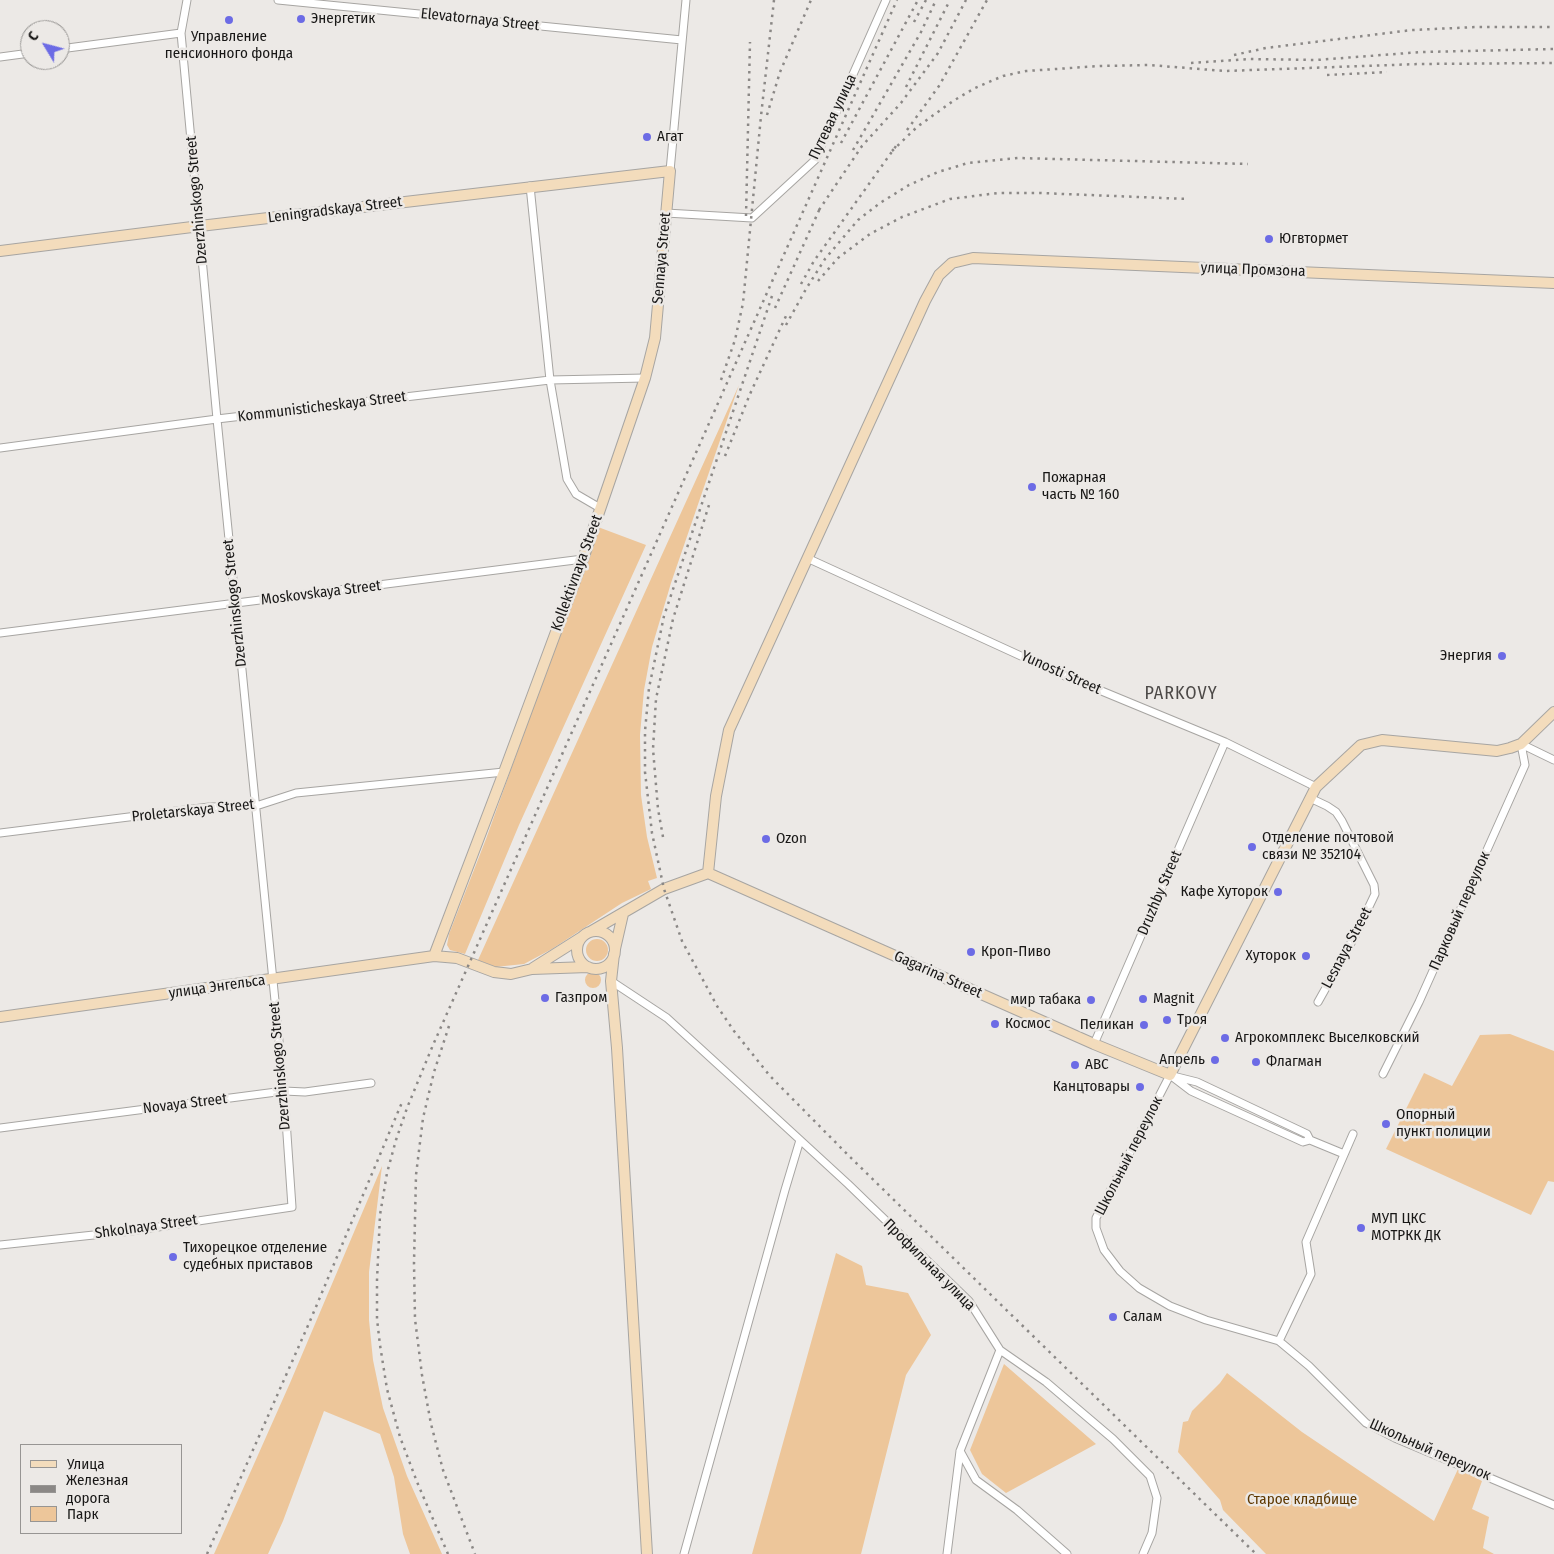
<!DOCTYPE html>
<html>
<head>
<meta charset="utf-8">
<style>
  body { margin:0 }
  #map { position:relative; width:1554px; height:1554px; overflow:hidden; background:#ece9e6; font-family:"Fira Sans Condensed",sans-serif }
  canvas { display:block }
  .legend { position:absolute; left:20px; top:1444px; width:162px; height:90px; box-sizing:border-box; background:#ece9e6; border:1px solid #979593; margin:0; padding:6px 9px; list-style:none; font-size:15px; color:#181716 }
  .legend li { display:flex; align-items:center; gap:10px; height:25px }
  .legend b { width:25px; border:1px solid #979593 }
  .north { position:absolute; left:20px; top:20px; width:50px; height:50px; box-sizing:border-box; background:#ece9e6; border:1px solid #979593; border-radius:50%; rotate:307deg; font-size:14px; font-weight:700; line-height:20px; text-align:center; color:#181716 }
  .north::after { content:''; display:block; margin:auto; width:18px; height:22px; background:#6c6be5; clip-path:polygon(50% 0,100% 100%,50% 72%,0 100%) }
</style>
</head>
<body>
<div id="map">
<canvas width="1554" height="1554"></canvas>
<ul class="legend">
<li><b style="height:6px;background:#f3dcbc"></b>Улица</li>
<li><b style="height:6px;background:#8b8886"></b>Железная дорога</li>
<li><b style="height:14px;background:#edc69a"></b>Парк</li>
</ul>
<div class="north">С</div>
</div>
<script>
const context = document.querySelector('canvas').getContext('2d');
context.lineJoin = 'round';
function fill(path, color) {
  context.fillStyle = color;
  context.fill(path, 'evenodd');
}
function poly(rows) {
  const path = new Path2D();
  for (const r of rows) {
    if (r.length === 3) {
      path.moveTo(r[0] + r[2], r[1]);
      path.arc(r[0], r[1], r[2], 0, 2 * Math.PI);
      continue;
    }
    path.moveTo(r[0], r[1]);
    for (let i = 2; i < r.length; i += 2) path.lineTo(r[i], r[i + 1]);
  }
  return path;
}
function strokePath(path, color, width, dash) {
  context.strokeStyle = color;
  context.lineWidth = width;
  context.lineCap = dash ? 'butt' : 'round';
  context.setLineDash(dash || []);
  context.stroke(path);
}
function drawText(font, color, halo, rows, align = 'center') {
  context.font = font + ' "Fira Sans Condensed",sans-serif';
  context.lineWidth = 5;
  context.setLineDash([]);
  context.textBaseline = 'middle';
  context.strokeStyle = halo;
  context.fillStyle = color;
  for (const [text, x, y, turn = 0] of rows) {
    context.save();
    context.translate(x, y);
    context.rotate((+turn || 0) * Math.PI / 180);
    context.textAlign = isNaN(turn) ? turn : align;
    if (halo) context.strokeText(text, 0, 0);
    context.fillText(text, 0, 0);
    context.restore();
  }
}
fill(poly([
  [739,385,671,583,652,647,644,690,640,735,641,795,647,837,657,878,648,881,651,889,622,903,552,949,524,964,495,967,478,960],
  [598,527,646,545,519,825,465,954,450,950,447,945,449,934,486,839],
  [597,950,11],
  [593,980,8],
  [1510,1034,1554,1051,1554,1182,1548,1181,1531,1215,1386,1149,1424,1073,1452,1086,1480,1035],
  [382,1166,369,1272,369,1320,373,1360,383,1408,407,1476,442,1554,410,1554,403,1534,394,1477,380,1434,324,1411,283,1521,268,1554,214,1554,290,1383],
  [836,1253,862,1266,866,1285,908,1293,931,1335,906,1375,861,1554,752,1554],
  [1004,1364,1096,1444,1006,1493,982,1474,970,1450],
  [1227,1373,1302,1432,1434,1521,1458,1469,1482,1481,1472,1509,1489,1517,1483,1548,1494,1554,1266,1554,1223,1510,1220,1500,1178,1452,1183,1422,1188,1421,1192,1411,1220,1383]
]), '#edc69a');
const street = poly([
  [278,0,682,40],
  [60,49,181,33],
  [0,57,30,53],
  [670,171,686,0],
  [530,186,550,380,567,479,576,494,600,508],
  [666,213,752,218,815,160,886,0],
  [0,448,217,419,550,380,645,378],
  [807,558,1058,673,1225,742,1316,787],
  [0,633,583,559],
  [1521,744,1554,760],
  [1310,798,1327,806,1336,812,1342,821,1374,885,1375,894,1356,934,1318,1002],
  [0,833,209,807,256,806,296,793,504,772],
  [611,981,667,1018,737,1082,848,1184,969,1301,1000,1350,1046,1382,1113,1439,1150,1476,1157,1498,1152,1533,1143,1554],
  [1094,1044,1225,742],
  [1383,1074,1419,1002,1525,765,1521,744],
  [1170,1075,1096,1218,1096,1228,1104,1250,1120,1271,1139,1288,1170,1306,1206,1320,1279,1341,1309,1366,1366,1423,1395,1438,1554,1505],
  [1170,1075,1191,1091,1303,1142,1310,1140,1344,1154],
  [1173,1076,1197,1082,1307,1134,1310,1140],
  [0,1128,284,1091,305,1092,371,1083],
  [0,1245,131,1231,292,1207,284,1091,217,419,181,33,187,0],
  [1279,1341,1311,1274,1306,1242,1353,1134],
  [960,1451,976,1480,1017,1510,1067,1554],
  [684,1554,785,1190,800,1140],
  [947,1554,960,1451,1000,1350]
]);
const secondary = poly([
  [0,251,200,226,670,171,655,338,645,378,583,559,504,772,434,956],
  [708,873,716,796,729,730,925,301,939,275,952,263,973,258,1554,283],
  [708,873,1094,1044,1170,1075,1316,787,1361,745,1382,740,1497,751,1510,748,1521,744,1554,712],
  [596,950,19],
  [590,932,664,889,708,873],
  [615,949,623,914],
  [614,954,611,981,617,1048,647,1554],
  [533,968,582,937],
  [0,1017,434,956,457,958,494,972,511,974,532,969,588,967]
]);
strokePath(street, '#a7a5a2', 9);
strokePath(secondary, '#a7a5a2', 12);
strokePath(street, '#fff', 7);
strokePath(secondary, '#f3dcbc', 10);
strokePath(poly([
  [914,22,926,0],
  [1234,55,1266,48,1412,30,1477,27,1554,27],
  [1191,63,1250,59,1316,60,1422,52,1554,49],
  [1327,75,1387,72],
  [906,87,950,0],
  [767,115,780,72,811,0],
  [907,130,939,86,987,0],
  [841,143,918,0],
  [853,150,921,32,936,0],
  [892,151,917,127,953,101,975,88,1003,76,1026,71,1100,66,1149,65,1225,71,1419,64,1554,63],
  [819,210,862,146,901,103,938,53,966,0],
  [746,216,750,42],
  [818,281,838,258,870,234,902,217,950,199,998,193,1040,193,1188,199],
  [801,284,814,261,896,146],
  [772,296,664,616,649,688,645,731,645,772,652,833,664,889,682,941,717,1006,734,1031,770,1076,850,1157,1256,1554],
  [775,308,821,206],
  [786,325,806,289,825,259,858,220,880,203,909,185,938,172,968,163,1018,158,1248,164],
  [721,380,735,340,743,303,761,116,774,0],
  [725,456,750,394,786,316],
  [663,837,658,809,653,749,656,699,673,619,709,505],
  [449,1026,434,1072,423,1118,416,1175,414,1263,415,1319,422,1375,431,1424,443,1470,475,1554],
  [207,1554,310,1321,403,1100],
  [448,1554,417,1482,400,1437,387,1389,380,1345,377,1319,377,1280,380,1215,387,1173,396,1140,407,1108,433,1045,897,0]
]), '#8b8886', 2.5, [2.5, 5]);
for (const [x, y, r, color] of [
  [301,19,5,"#6c6be5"],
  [229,20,5,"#6c6be5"],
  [647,137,5,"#6c6be5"],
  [1269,239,5,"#6c6be5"],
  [1032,487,5,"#6c6be5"],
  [1502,656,5,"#6c6be5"],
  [766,839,5,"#6c6be5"],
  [1252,847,5,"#6c6be5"],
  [1278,892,5,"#6c6be5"],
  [971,952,5,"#6c6be5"],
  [1306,956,5,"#6c6be5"],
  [545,998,5,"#6c6be5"],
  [1143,999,5,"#6c6be5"],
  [1091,1000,5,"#6c6be5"],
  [1167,1020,5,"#6c6be5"],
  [995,1024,5,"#6c6be5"],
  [1144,1025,5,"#6c6be5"],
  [1225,1038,5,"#6c6be5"],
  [1215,1060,5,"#6c6be5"],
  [1256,1062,5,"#6c6be5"],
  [1075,1065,5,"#6c6be5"],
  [1140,1087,5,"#6c6be5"],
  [1386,1124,5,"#6c6be5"],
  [1361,1228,5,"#6c6be5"],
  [173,1257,5,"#6c6be5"],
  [1113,1317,5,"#6c6be5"]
]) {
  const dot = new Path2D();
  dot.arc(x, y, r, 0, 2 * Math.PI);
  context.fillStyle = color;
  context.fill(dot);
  strokePath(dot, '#ece9e6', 2);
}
drawText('15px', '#181716', '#ece9e6', [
  ["Энергетик",311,19],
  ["Управление",229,37,"center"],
  ["пенсионного фонда",229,54,"center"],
  ["Агат",657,137],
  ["Югвтормет",1279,239],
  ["Пожарная",1042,478],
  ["часть № 160",1042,495],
  ["Энергия",1492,656,"right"],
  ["Отделение почтовой",1262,838],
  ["связи № 352104",1262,855],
  ["Ozon",776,839],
  ["Кафе Хуторок",1268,892,"right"],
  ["Кроп-Пиво",981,952],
  ["Хуторок",1296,956,"right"],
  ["Газпром",555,998],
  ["Magnit",1153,999],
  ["мир табака",1081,1000,"right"],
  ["Троя",1177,1020],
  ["Космос",1005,1024],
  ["Пеликан",1134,1025,"right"],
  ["Агрокомплекс Выселковский",1235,1038],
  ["Апрель",1205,1060,"right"],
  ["Флагман",1266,1062],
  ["ABC",1085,1065],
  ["Канцтовары",1130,1087,"right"],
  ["Опорный",1396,1115],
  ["пункт полиции",1396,1132],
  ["МУП ЦКС",1371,1219],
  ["МОТРКК ДК",1371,1236],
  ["Тихорецкое отделение",183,1248],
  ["судебных приставов",183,1265],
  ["Салам",1123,1317]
], 'left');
drawText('15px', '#181716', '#ece9e6', [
  ["Elevatornaya Street",480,20,6],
  ["Путевая улица",833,117,-65],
  ["Dzerzhinskogo Street",197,200,-95],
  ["Leningradskaya Street",335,210,-7],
  ["Sennaya Street",662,258,-85],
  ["улица Промзона",1253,270,2],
  ["Kommunisticheskaya Street",322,407,-7],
  ["Kollektivnaya Street",577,573,-70],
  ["Moskovskaya Street",321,593,-7],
  ["Dzerzhinskogo Street",235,603,-96],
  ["Yunosti Street",1061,673,24],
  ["Proletarskaya Street",193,811,-6],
  ["Druzhby Street",1160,893,-67],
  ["Парковый переулок",1460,911,-66],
  ["Lesnaya Street",1347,948,-62],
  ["Gagarina Street",938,975,24],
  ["улица Энгельса",217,987,-8],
  ["Dzerzhinskogo Street",280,1066,-95],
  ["Novaya Street",185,1104,-7],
  ["Школьный переулок",1129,1156,-63],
  ["Shkolnaya Street",146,1227,-8],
  ["Профильная улица",929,1265,45],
  ["Школьный переулок",1430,1450,24]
]);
drawText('15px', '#5e3800', '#ece9e6', [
  ["Старое кладбище",1302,1500]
]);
context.letterSpacing = '1px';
drawText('18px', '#4c4947', '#ece9e6', [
  ["PARKOVY",1181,694]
]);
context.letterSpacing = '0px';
</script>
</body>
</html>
